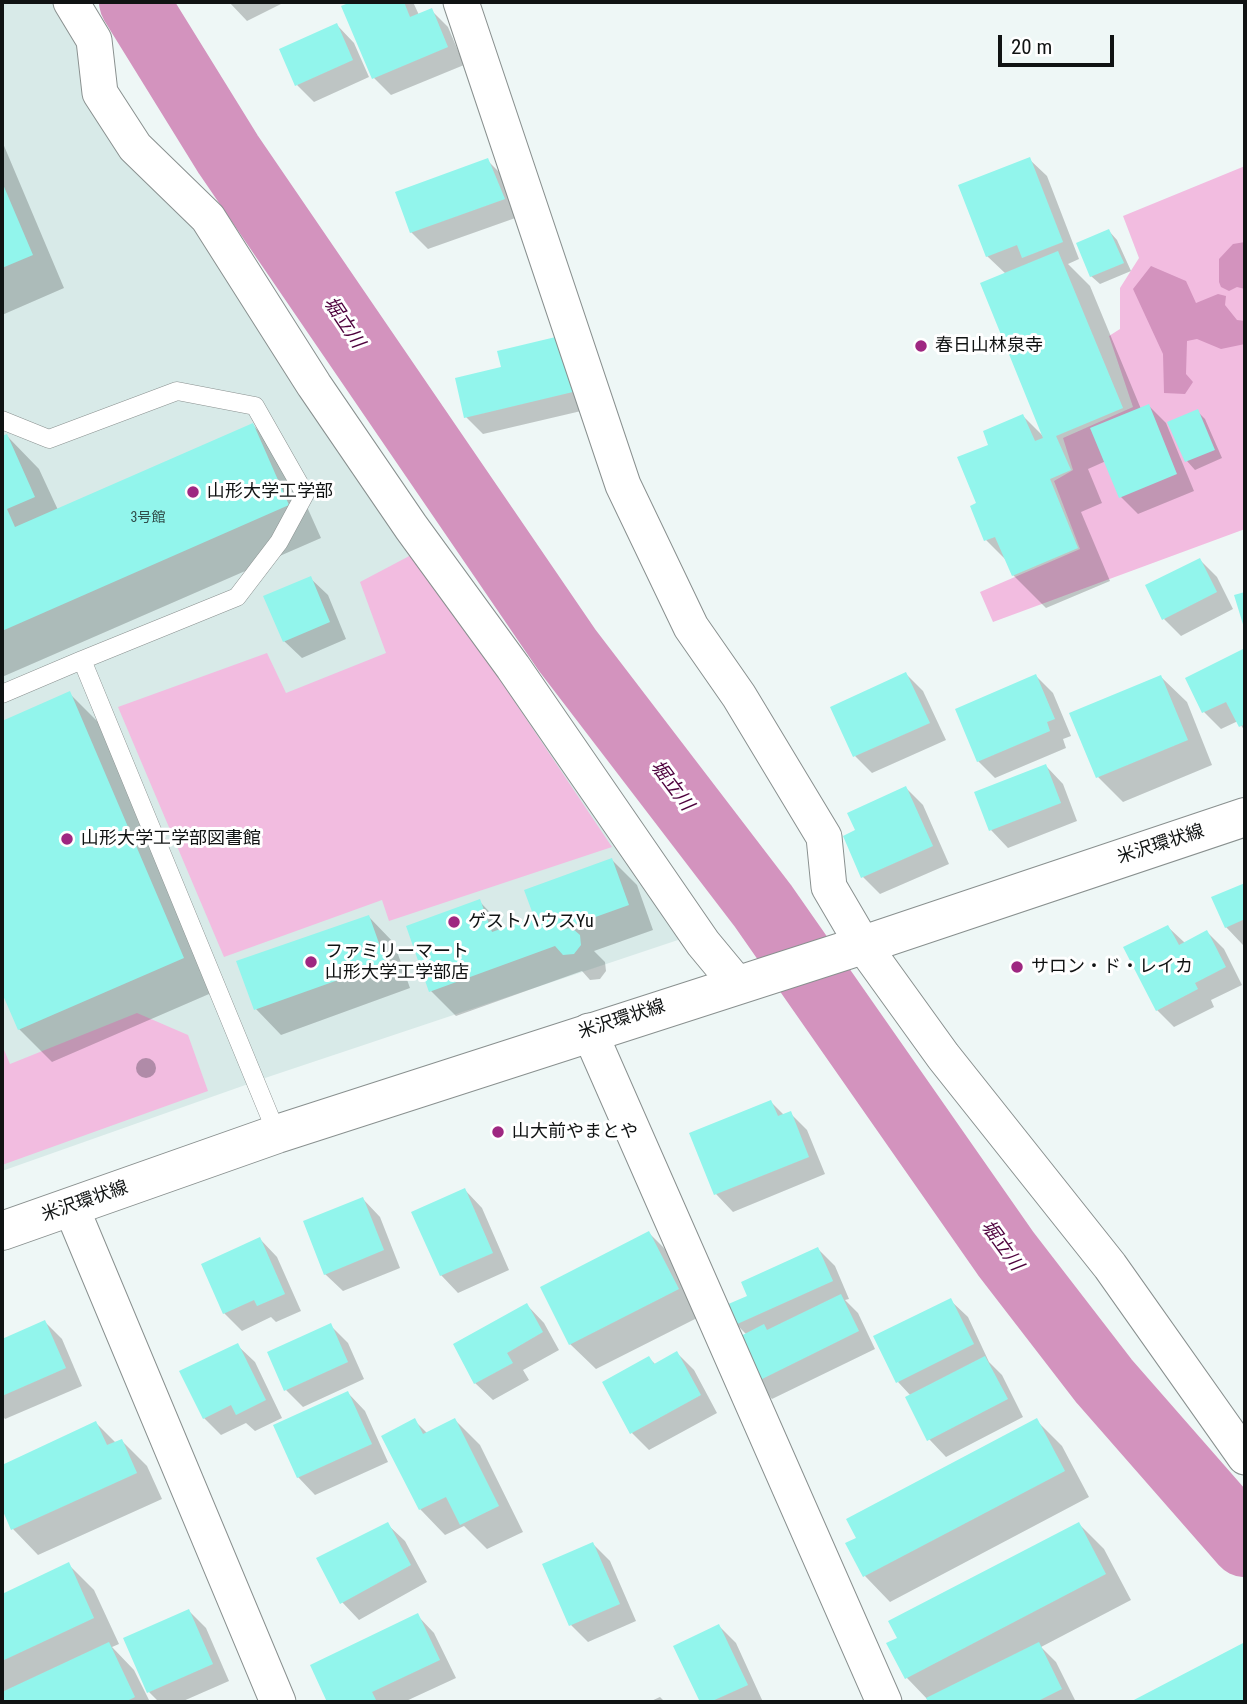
<!DOCTYPE html>
<html>
<head>
<meta charset="utf-8">
<style>
  body { margin:0 }
  #map { position:relative; width:1247px; height:1704px; overflow:hidden; background:#eef7f6; font-family:"Roboto Condensed",sans-serif }
  canvas { display:block }
  .frame { position:absolute; inset:0; border:4px solid #101313; pointer-events:none }
  .scale { position:absolute; left:998px; top:35px; width:116px; height:32px; box-sizing:border-box; border:4px solid #101313; border-top:0; padding-left:9px; font-size:21px; line-height:24px; white-space:nowrap; color:#101313; -webkit-text-stroke:5px #fff; paint-order:stroke }
</style>
</head>
<body>
<div id="map">
<canvas width="1247" height="1704"></canvas>
<div class="frame"></div>
<div class="scale">20 m</div>
</div>
<script>
const context = document.querySelector('canvas').getContext('2d');
context.lineJoin = 'round';
function fill(path, color) {
  context.fillStyle = color;
  context.fill(path, 'evenodd');
}
function poly(rows) {
  const path = new Path2D();
  for (const r of rows) {
    path.moveTo(r[0], r[1]);
    for (let i = 2; i < r.length; i += 2) path.lineTo(r[i], r[i + 1]);
  }
  return path;
}
function strokePath(path, color, width, dash) {
  context.strokeStyle = color;
  context.lineWidth = width;
  context.lineCap = dash ? 'butt' : 'round';
  context.setLineDash(dash || []);
  context.stroke(path);
}
function drawText(font, color, halo, rows, align = 'center') {
  context.font = font + ' "Roboto Condensed","Noto Sans JP",sans-serif';
  context.lineWidth = 6;
  context.setLineDash([]);
  context.textBaseline = 'middle';
  context.strokeStyle = halo;
  context.fillStyle = color;
  for (const [text, x, y, turn = 0] of rows) {
    context.save();
    context.translate(x, y);
    context.rotate((+turn || 0) * Math.PI / 180);
    context.textAlign = isNaN(turn) ? turn : align;
    if (halo) context.strokeText(text, 0, 0);
    context.fillText(text, 0, 0);
    context.restore();
  }
}
fill(poly([
  [2,2,55,2,680,933,678,940,268,1077,2,1171]
]), '#d8eae8');
fill(poly([
  [1245,166,1245,529,993,622,980,592,1080,549,1054,481,1073,470,1063,438,1133,407,1109,336,1120,329,1120,288,1139,258,1123,216],
  [415,553,612,847,389,921,382,900,224,957,118,707,267,653,286,693,386,653,360,582],
  [137,1013,188,1035,208,1091,2,1165,2,1045,10,1064]
]), '#f2bce0');
fill(poly([
  [1245,242,1245,289,1237,287,1229,291,1221,287,1219,282,1219,259,1233,244],
  [1151,266,1186,281,1196,303,1218,294,1226,296,1225,305,1237,320,1245,321,1245,344,1221,349,1197,339,1187,341,1186,374,1193,382,1185,394,1164,393,1163,354,1133,289]
]), '#d393be');
fill(poly([
  [229,2,285,2,247,21],
  [355,2,413,2,419,15,431,10,448,27,464,65,391,95,374,78,344,7],
  [337,25,354,43,369,77,314,102,297,85],
  [2,141,64,288,2,315],
  [1029,159,1047,176,1079,259,1068,264,1090,286,1141,409,1149,406,1166,423,1194,491,1138,514,1121,497,1106,461,1088,469,1102,503,1081,512,1110,581,1046,608,1013,575,1008,562,986,540,978,504,990,445,1023,416,1046,439,1006,274,987,256],
  [487,160,505,178,521,216,428,249,411,232],
  [1109,231,1117,240,1131,271,1100,284,1091,276],
  [564,337,594,408,483,434,466,417,503,368],
  [1197,411,1205,419,1222,458,1195,470,1187,461,1170,422],
  [253,425,285,458,321,538,2,677,2,438,7,436,39,469,58,510],
  [1200,560,1217,577,1233,609,1181,636,1164,619],
  [310,578,328,595,346,639,302,658,284,641],
  [1245,650,1245,731,1238,721,1221,729,1204,712,1187,679],
  [906,674,923,691,946,740,872,773,855,756],
  [1036,676,1053,693,1071,736,1063,739,1066,748,995,778,978,761],
  [1161,677,1187,702,1212,765,1123,802,1098,777],
  [69,693,102,726,216,991,52,1062,19,1029,2,988,2,722],
  [1046,766,1063,784,1077,821,1008,848,991,830,977,793],
  [906,788,923,805,949,864,880,894,863,877,845,837,857,831],
  [612,860,637,885,653,930,594,951,605,962,606,971,600,979,590,980,582,971,456,1016,431,991,480,902,506,929,537,918],
  [1245,884,1245,944,1243,945,1226,927,1214,898],
  [369,917,394,943,410,988,281,1035,256,1009],
  [1168,927,1185,943,1207,932,1224,949,1242,985,1211,1000,1214,1007,1174,1027,1157,1010],
  [771,1102,785,1116,790,1113,807,1130,825,1174,733,1212,716,1194,691,1134],
  [465,1190,482,1208,509,1270,458,1293,441,1275],
  [363,1199,380,1217,400,1268,343,1291,325,1274],
  [649,1233,674,1258,703,1315,596,1369,570,1344],
  [260,1239,277,1257,301,1311,276,1322,271,1317,242,1331,224,1313],
  [818,1249,835,1266,849,1299,845,1300,858,1313,875,1349,772,1399,755,1382,747,1335,736,1324,749,1296],
  [950,1300,968,1317,989,1362,1002,1375,1023,1417,946,1457,929,1439,911,1396,898,1382],
  [527,1305,544,1323,559,1350,523,1370,529,1380,493,1400,475,1383],
  [45,1322,62,1339,82,1386,5,1419,2,1415,2,1341],
  [331,1326,348,1343,364,1379,303,1407,286,1390],
  [237,1345,255,1362,282,1418,255,1431,246,1423,221,1435,204,1418],
  [677,1353,694,1370,717,1413,649,1450,632,1433,649,1358,656,1365],
  [348,1393,365,1411,388,1462,315,1495,298,1477],
  [455,1420,480,1445,523,1532,487,1549,464,1526,445,1535,420,1509,415,1421,428,1434],
  [1036,1420,1062,1446,1089,1497,890,1602,865,1576,848,1544],
  [96,1423,116,1443,122,1441,147,1466,162,1499,38,1555,13,1529,2,1505,2,1467],
  [387,1524,405,1541,427,1582,359,1620,342,1602],
  [1079,1524,1104,1549,1131,1600,1041,1647,1056,1662,1076,1702,930,1702,907,1678,889,1644],
  [593,1544,610,1561,636,1621,588,1642,571,1625],
  [68,1564,94,1590,119,1644,112,1647,134,1670,150,1702,2,1702,2,1595],
  [189,1611,206,1628,229,1681,181,1702,159,1702,147,1690],
  [417,1615,434,1633,456,1678,404,1702,329,1702,312,1666],
  [719,1626,736,1643,763,1702,702,1702,676,1646],
  [1245,1644,1245,1702,1134,1702],
  [660,1697,665,1702,649,1702]
]), '#0003');
strokePath(poly([
  [134,2,228,154,567,650,763,906,1006,1254,1104,1381,1245,1542]
]), '#d393be', 70);
fill(poly([
  [351,2,404,2,410,17,432,8,448,47,372,79,341,6],
  [337,23,353,60,295,86,279,49],
  [1030,157,1063,242,1022,258,1017,245,986,257,958,185],
  [488,158,505,199,410,233,395,192],
  [2,182,33,255,2,268],
  [1109,229,1124,263,1090,277,1076,243],
  [1058,251,1123,408,1056,436,1071,470,1050,479,1078,548,1012,576,995,537,984,541,970,506,976,503,957,457,988,445,983,431,1023,414,1035,441,1043,438,980,283],
  [564,335,577,391,464,418,455,378,501,367,497,351],
  [1149,404,1177,474,1119,498,1090,428],
  [1198,409,1215,450,1185,462,1167,422],
  [253,423,289,505,2,631,2,436,7,434,35,497,7,509,15,527],
  [1200,558,1217,592,1162,620,1145,585],
  [311,576,330,622,283,642,263,596],
  [1245,592,1245,631,1234,595],
  [1245,648,1245,724,1239,727,1226,702,1202,713,1185,678],
  [906,672,930,723,853,757,830,707],
  [1036,674,1055,719,1047,722,1050,731,977,762,955,709],
  [1161,675,1188,740,1096,778,1069,713],
  [70,691,184,958,18,1030,2,993,2,721],
  [1046,764,1061,803,989,831,974,792],
  [906,786,933,846,861,878,843,836,855,830,847,813],
  [612,858,629,905,562,929,572,928,580,935,581,945,574,954,563,955,555,946,429,992,406,926,480,899,492,932,534,917,524,890],
  [1245,883,1245,919,1225,928,1211,897],
  [369,915,386,963,254,1010,236,961],
  [1168,925,1179,945,1207,930,1226,967,1195,983,1198,989,1156,1011,1123,947],
  [771,1100,778,1116,791,1111,809,1157,714,1195,689,1133],
  [465,1188,493,1253,440,1276,411,1212],
  [363,1197,384,1250,324,1275,303,1221],
  [649,1231,679,1289,569,1345,540,1287],
  [260,1237,285,1294,257,1306,254,1300,223,1314,201,1264],
  [818,1247,833,1281,735,1325,726,1305,747,1296,741,1282],
  [841,1294,859,1331,754,1383,733,1340,764,1324,767,1330],
  [951,1298,974,1344,896,1383,873,1336],
  [527,1303,543,1332,507,1353,513,1363,474,1384,453,1344],
  [45,1320,66,1368,2,1396,2,1339],
  [331,1323,348,1362,284,1391,267,1352],
  [238,1343,266,1400,236,1415,231,1405,203,1419,179,1371],
  [677,1351,701,1395,630,1434,602,1382,649,1356,654,1364],
  [985,1356,1008,1399,927,1441,905,1397],
  [348,1391,372,1444,297,1478,273,1425],
  [415,1418,423,1434,455,1418,499,1506,460,1525,446,1497,419,1510,381,1436],
  [1037,1418,1065,1471,863,1577,845,1543,856,1538,846,1519],
  [96,1421,107,1445,122,1439,137,1473,11,1530,2,1509,2,1465],
  [388,1522,411,1565,340,1604,316,1558],
  [1079,1522,1106,1574,905,1679,886,1643,897,1638,888,1621],
  [593,1542,620,1604,569,1626,542,1564],
  [69,1562,94,1618,2,1661,2,1594],
  [189,1609,213,1664,147,1693,123,1638],
  [418,1613,440,1660,372,1692,377,1702,327,1702,310,1665],
  [719,1624,748,1685,710,1702,700,1702,673,1646],
  [109,1642,135,1697,125,1702,2,1702,2,1692],
  [1039,1642,1062,1689,1036,1702,928,1702,926,1698],
  [1245,1642,1245,1699,1239,1702,1130,1702]
]), '#92f5ec');
const service = poly([
  [2,420,49,439,177,391,255,406,305,494,279,542,237,597,82,660,277,1134],
  [2,694,82,660]
]);
const minor = poly([
  [71,2,94,40,100,93,135,147,208,218,314,385,411,527,513,667,703,943,737,984],
  [461,2,623,485,691,627,739,696,824,837,829,887,863,945,943,1056,1110,1266,1245,1457],
  [589,1031,884,1702],
  [71,1207,278,1702]
]);
const secondary = poly([
  [2,1231,277,1134,863,945,1245,817]
]);
strokePath(service, '#89908f', 19);
strokePath(minor, '#89908f', 37);
strokePath(secondary, '#89908f', 40);
strokePath(service, '#fff', 18);
strokePath(minor, '#fff', 35);
strokePath(secondary, '#fff', 38);
context.fillStyle = '#b08ba8';
for (const [x, y] of [
  [146,1068]
]) {
  context.beginPath();
  context.arc(x, y, 10, 0, 2 * Math.PI);
  context.fill();
}
for (const [x, y, r, color] of [
  [921,346,7,"#9e2781"],
  [193,492,7,"#9e2781"],
  [67,839,7,"#9e2781"],
  [454,922,7,"#9e2781"],
  [311,962,7,"#9e2781"],
  [1017,967,7,"#9e2781"],
  [498,1132,7,"#9e2781"]
]) {
  const dot = new Path2D();
  dot.arc(x, y, r, 0, 2 * Math.PI);
  context.fillStyle = color;
  context.fill(dot);
  strokePath(dot, '#fff', 2.5);
}
drawText('14px', '#304c49', null, [
  ["3号館",148,518]
]);
drawText('18px', '#101313', '#fff', [
  ["春日山林泉寺",935,346],
  ["山形大学工学部",207,492],
  ["山形大学工学部図書館",81,839],
  ["ゲストハウスYu",468,922],
  ["ファミリーマート",325,952],
  ["山形大学工学部店",325,973],
  ["サロン・ド・レイカ",1031,967],
  ["山大前やまとや",512,1132]
], 'left');
drawText('18px', '#101313', '#fff', [
  ["米沢環状線",1161,845,-18],
  ["米沢環状線",622,1020,-18],
  ["米沢環状線",85,1202,-19]
]);
drawText('italic 19px', '#4d003c', '#fff', [
  ["堀立川",343,323,56],
  ["堀立川",671,786,53],
  ["堀立川",1001,1246,54]
]);
</script>
</body>
</html>
